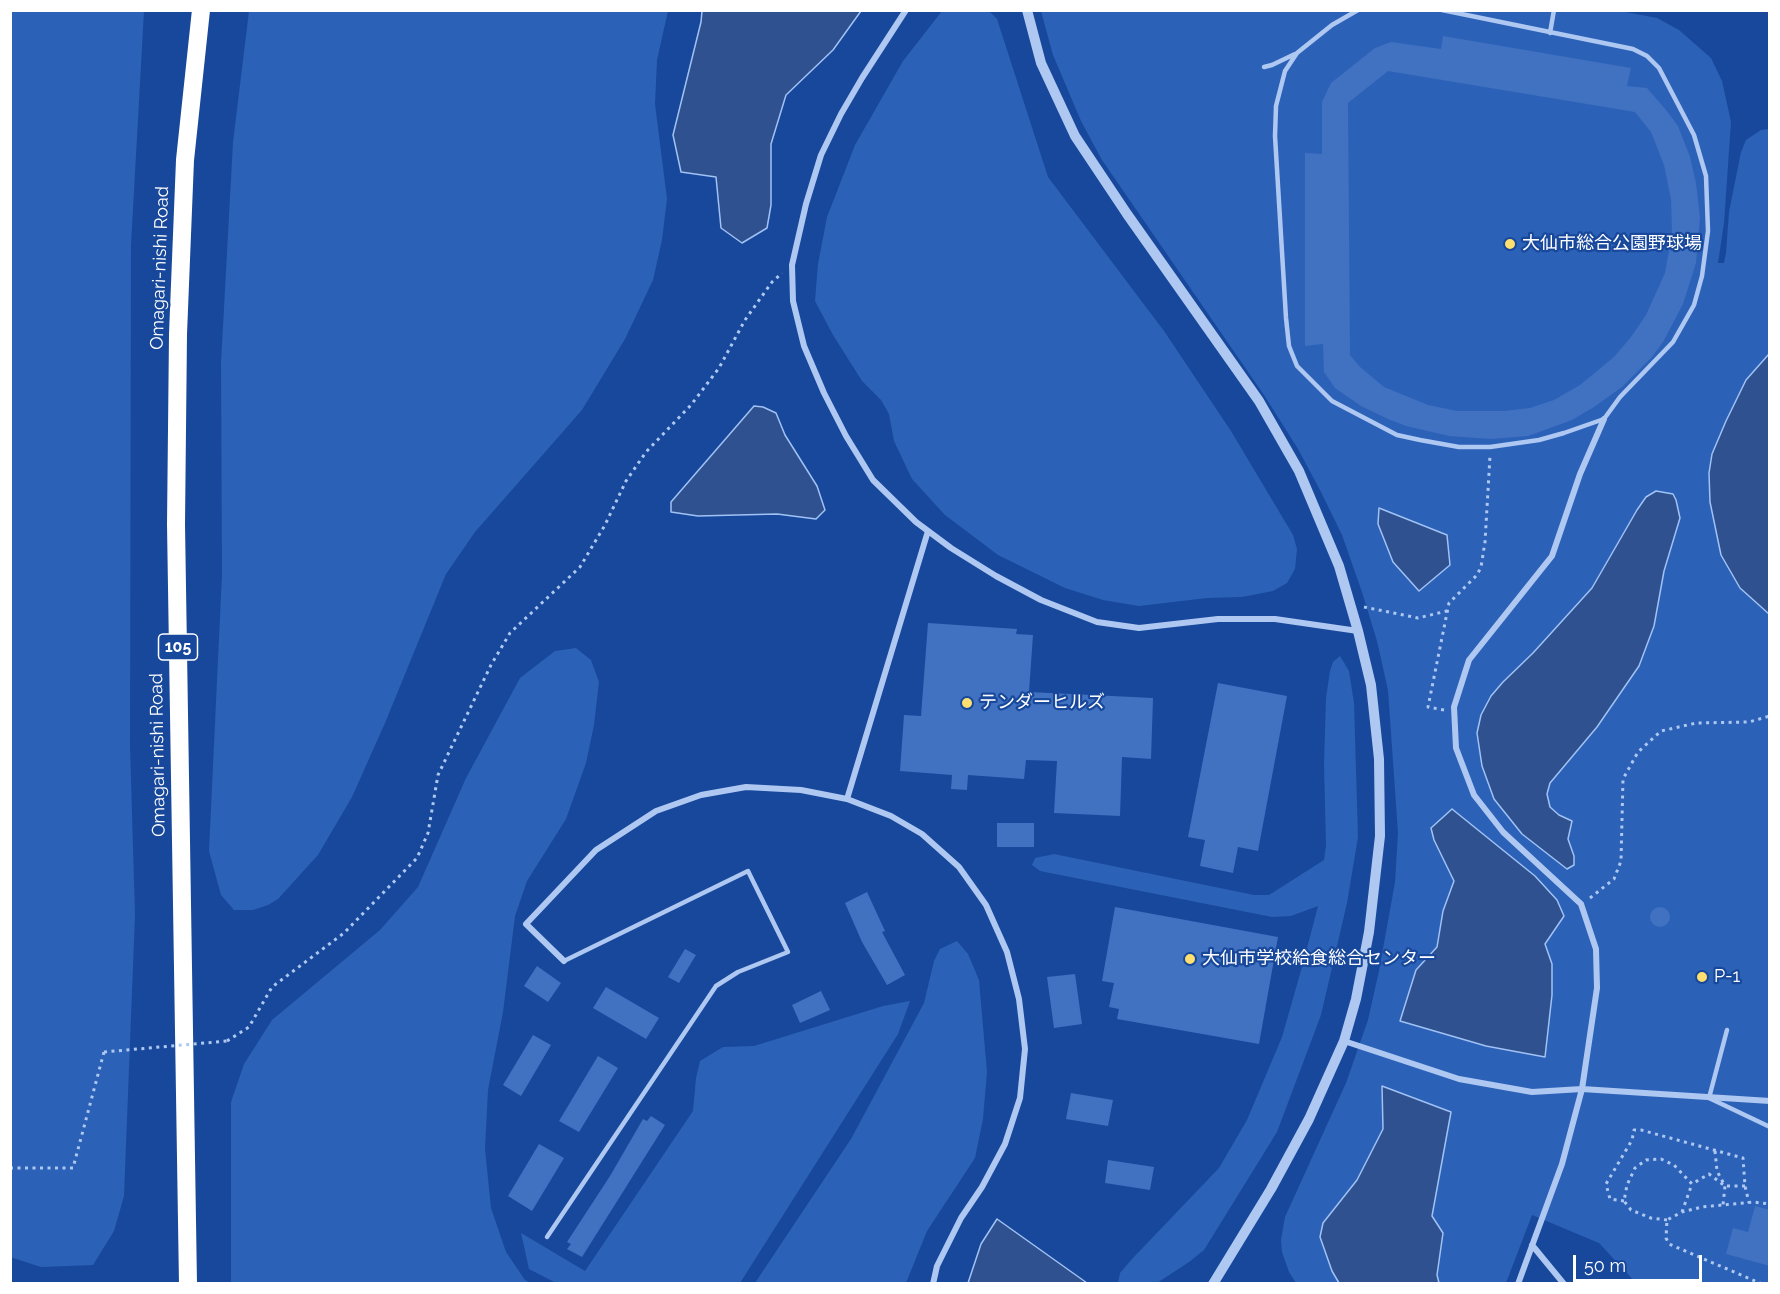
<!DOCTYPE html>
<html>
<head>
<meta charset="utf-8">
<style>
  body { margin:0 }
  #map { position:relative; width:1780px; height:1294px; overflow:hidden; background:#18489b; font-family:Raleway,sans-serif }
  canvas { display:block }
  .frame { position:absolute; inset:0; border:12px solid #fff; pointer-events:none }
  .scale { position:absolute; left:1573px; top:1255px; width:129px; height:27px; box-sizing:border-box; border:3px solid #fff; border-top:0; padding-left:8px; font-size:18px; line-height:21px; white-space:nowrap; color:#fff; -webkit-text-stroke:4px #18489b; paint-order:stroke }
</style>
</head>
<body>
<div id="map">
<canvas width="1780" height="1294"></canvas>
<div class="frame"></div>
<div class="scale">50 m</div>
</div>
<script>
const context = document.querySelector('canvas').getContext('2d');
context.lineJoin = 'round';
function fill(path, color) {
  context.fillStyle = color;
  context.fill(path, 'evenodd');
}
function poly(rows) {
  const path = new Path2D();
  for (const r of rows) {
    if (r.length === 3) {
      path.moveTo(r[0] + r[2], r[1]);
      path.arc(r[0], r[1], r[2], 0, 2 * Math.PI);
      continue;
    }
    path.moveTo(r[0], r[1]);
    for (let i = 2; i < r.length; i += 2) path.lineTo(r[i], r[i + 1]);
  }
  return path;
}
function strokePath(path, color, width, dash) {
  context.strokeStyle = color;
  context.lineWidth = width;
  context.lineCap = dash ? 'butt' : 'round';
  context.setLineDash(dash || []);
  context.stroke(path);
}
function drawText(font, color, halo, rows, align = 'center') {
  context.font = font + ' Raleway,"Noto Sans JP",sans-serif';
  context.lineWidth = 4.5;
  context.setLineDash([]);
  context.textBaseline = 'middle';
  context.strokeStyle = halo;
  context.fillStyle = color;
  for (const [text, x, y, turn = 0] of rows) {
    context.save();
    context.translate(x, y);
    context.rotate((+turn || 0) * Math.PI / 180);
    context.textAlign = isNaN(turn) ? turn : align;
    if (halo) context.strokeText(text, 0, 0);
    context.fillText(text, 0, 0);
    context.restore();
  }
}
fill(poly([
  [11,10,144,11,131,245,130,745,135,915,124,1196,114,1231,93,1265,41,1267,10,1257],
  [1615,10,1657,18,1679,30,1711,58,1722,81,1731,122,1724,223,1718,263,1724,263,1726,253,1729,212,1741,152,1746,140,1761,130,1769,129,1769,1283,1636,1283,1599,1243,1532,1215,1506,1283,1296,1283,1289,1272,1282,1252,1281,1240,1285,1217,1346,1083,1368,1020,1379,971,1395,882,1398,833,1388,690,1377,641,1362,592,1342,535,1321,492,1298,449,1264,395,1102,160,1081,121,1053,55,1041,11],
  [249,11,668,11,657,60,655,104,667,199,662,240,653,280,625,339,582,410,475,532,446,574,385,723,352,797,318,855,278,899,268,905,253,910,234,910,221,895,209,851,222,574,221,363,233,142],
  [942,11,989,11,997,19,1048,177,1164,331,1231,431,1293,535,1297,549,1295,569,1287,583,1273,591,1242,597,1207,598,1139,606,1103,600,1065,588,998,555,945,515,912,479,894,441,889,414,881,400,862,381,833,335,815,301,818,264,827,217,855,145,903,61],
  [576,648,591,660,599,682,594,725,586,763,566,819,527,881,515,916,503,1012,488,1090,485,1149,491,1208,506,1252,525,1280,531,1283,231,1283,231,1102,244,1064,272,1020,380,930,418,887,466,778,520,678,555,651],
  [1340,656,1349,671,1354,703,1358,837,1347,903,1321,1015,1277,1132,1204,1250,1189,1262,1157,1283,1118,1283,1120,1273,1132,1259,1219,1168,1247,1120,1282,1037,1302,967,1318,906,1291,916,1272,917,1040,871,1032,865,1035,858,1054,854,1254,895,1269,895,1324,860,1326,845,1324,764,1326,698,1330,671,1333,662],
  [957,941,968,954,979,980,987,1072,983,1119,975,1158,927,1231,906,1283,755,1283,851,1139,924,1003,934,961,940,949],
  [910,1001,898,1034,740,1283,556,1283,529,1269,521,1233,585,1271,693,1111,696,1078,700,1061,723,1047,754,1046,883,1006]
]), '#2c61b8');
const water = poly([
  [702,11,861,11,833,50,786,95,771,144,771,205,767,228,742,243,721,228,716,177,681,172,673,135,701,22,702,11],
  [1769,354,1769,614,1740,588,1721,555,1710,502,1709,473,1712,454,1726,421,1746,380,1769,354],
  [754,406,763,407,776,413,785,435,817,486,825,510,816,519,777,514,698,516,671,512,671,502,754,406],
  [1656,491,1673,494,1676,500,1680,518,1664,571,1654,626,1639,666,1597,727,1550,783,1547,794,1550,807,1559,815,1572,821,1568,839,1574,856,1574,865,1567,869,1522,834,1494,799,1482,766,1477,733,1481,715,1491,696,1503,682,1533,653,1592,588,1637,510,1646,497,1656,491],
  [1379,508,1447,535,1450,565,1419,591,1393,562,1378,524,1379,508],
  [1452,809,1535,876,1557,900,1564,916,1545,944,1552,964,1552,995,1545,1057,1486,1046,1400,1021,1416,970,1437,947,1443,911,1454,881,1434,840,1431,828,1452,809],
  [1382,1086,1451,1112,1432,1216,1443,1233,1437,1275,1439,1283,1339,1283,1332,1271,1320,1237,1323,1223,1357,1180,1383,1129,1382,1086],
  [997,1219,1087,1283,968,1283,981,1244,997,1219]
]);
fill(water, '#2f518f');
strokePath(water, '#a1c2f4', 1.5);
fill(poly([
  [1443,36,1631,68,1627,86,1647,88,1666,110,1678,126,1690,157,1696,183,1700,218,1696,263,1683,304,1663,342,1652,357,1622,387,1594,407,1572,420,1528,436,1491,439,1449,436,1406,426,1388,419,1361,406,1335,388,1324,372,1323,344,1305,346,1305,153,1322,154,1322,102,1331,83,1375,48,1391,42,1441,49],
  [1388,71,1635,112,1651,132,1664,165,1671,199,1672,234,1665,273,1646,315,1631,337,1614,357,1580,385,1554,400,1530,408,1504,411,1457,411,1428,405,1384,387,1360,367,1350,355,1348,103],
  [928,623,1017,629,1016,634,1033,635,1029,692,1153,698,1151,759,1122,757,1120,816,1054,813,1057,761,1026,760,1024,779,968,775,967,790,951,789,952,775,900,771,904,715,921,716],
  [1218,683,1287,696,1258,851,1238,847,1233,873,1200,866,1205,840,1188,837],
  [997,823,1034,823,1034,847,997,847],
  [867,892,885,931,882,932,905,975,887,985,862,942,845,903],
  [1115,907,1278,937,1259,1044,1117,1019,1119,1009,1109,1007,1114,983,1102,981],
  [1660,917,10],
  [685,949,696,955,679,983,668,977],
  [537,966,561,983,548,1002,524,986],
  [1075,974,1082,1024,1054,1028,1047,977],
  [606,987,659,1018,646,1039,593,1008],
  [821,991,830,1010,800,1023,792,1005],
  [533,1035,551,1045,521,1096,503,1085],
  [598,1056,618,1068,579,1132,559,1121],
  [1071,1093,1113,1100,1108,1126,1066,1119],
  [651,1116,665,1125,582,1257,567,1249,571,1244,567,1242,610,1176,643,1119,647,1121],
  [539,1144,564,1158,532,1211,508,1196],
  [1108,1160,1154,1167,1150,1190,1105,1183],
  [1755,1206,1770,1210,1770,1266,1726,1254,1733,1228,1748,1232]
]), '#4171c1');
strokePath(poly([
  [1364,607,1418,618,1447,611],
  [1444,710,1428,707,1449,603,1477,575,1481,567,1485,542,1490,456],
  [1590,898,1614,879,1621,861,1623,779,1638,752,1661,731,1696,723,1749,722,1770,716],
  [227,1041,249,1027,272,987,344,933,417,858,428,833,438,775,491,665,510,633,580,567,605,525,626,481,646,452,691,405,719,368,745,320,772,282,782,273],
  [1715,1151,1717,1171,1725,1186,1723,1205],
  [10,1168,73,1168,104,1052],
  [1624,1201,1610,1199,1606,1184,1632,1140,1634,1130,1641,1130,1743,1158,1745,1186,1749,1203],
  [1682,1212,1692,1184],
  [1667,1220,1651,1218,1631,1210,1624,1201,1627,1185,1635,1168,1646,1160,1661,1159,1674,1165,1692,1184,1709,1174,1725,1186,1745,1186],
  [1762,1284,1669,1244,1666,1238,1667,1220,1682,1212,1702,1207,1753,1202,1770,1204]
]), '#aec8f2', 3, [3, 4.5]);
strokePath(poly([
  [1358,10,1332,25,1297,53,1285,71,1276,106,1275,136,1286,318,1289,346,1297,366,1332,401,1397,435,1420,440,1459,447,1490,447,1539,440,1564,433,1604,419,1620,397,1673,342,1694,305,1702,276,1708,231,1706,176,1694,135,1659,68,1647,56,1633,49,1442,10],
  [1550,33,1554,10],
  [1264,67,1272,65,1295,54],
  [1727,1030,1709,1098,1770,1127],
  [547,1237,716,986,738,972,788,952,748,871,564,961]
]), '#aec8f2', 4.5);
strokePath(poly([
  [906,10,862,78,841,114,821,155,806,204,792,265,793,301,804,346,824,393,846,436,873,480,916,522,951,548,996,576,1041,600,1097,622,1139,628,1218,619,1275,619,1358,631],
  [847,799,928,531],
  [564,961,526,924,596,850,656,811,701,795,746,787,801,790,847,799,891,816,922,834,959,867,986,905,1007,952,1019,999,1025,1049,1020,1098,1005,1144,982,1187,961,1218,937,1266,933,1284],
  [1344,1041,1459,1079,1532,1092,1582,1089,1770,1101],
  [1532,1245,1564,1284],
  [1518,1284,1562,1164,1582,1089,1597,988,1596,949,1581,904,1503,832,1474,795,1456,748,1454,707,1469,660,1552,556,1580,474,1604,419]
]), '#aec8f2', 6);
strokePath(poly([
  [1027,10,1041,63,1075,136,1127,214,1259,401,1299,471,1339,566,1358,631,1371,685,1379,759,1380,836,1369,932,1356,999,1344,1041,1309,1119,1271,1189,1213,1284]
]), '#aec8f2', 10);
strokePath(poly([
  [188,1284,176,524,178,334,185,160,201,10]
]), '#fff', 18);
strokePath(poly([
  [104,1052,227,1041]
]), '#aec8f2', 3, [3, 4.5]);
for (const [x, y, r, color] of [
  [1510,244,6,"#ffdf6f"],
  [967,703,6,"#ffdf6f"],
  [1190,959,6,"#ffdf6f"],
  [1702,977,6,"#ffdf6f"]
]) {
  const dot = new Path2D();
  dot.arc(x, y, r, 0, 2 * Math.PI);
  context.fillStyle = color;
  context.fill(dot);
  strokePath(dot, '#18489b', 2);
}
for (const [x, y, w] of [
  [178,647,39]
]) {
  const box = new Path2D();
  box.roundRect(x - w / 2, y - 13, w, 26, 4.5);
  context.fillStyle = '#18489b';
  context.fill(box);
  strokePath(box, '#fff', 1.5);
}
drawText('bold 16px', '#fff', null, [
  ["105",178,647]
]);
drawText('18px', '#fff', '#18489b', [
  ["大仙市総合公園野球場",1522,244],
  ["テンダーヒルズ",979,703],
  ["大仙市学校給食総合センター",1202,959],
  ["P-1",1714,977]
], 'left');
drawText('18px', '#fff', '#18489b', [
  ["Omagari-nishi Road",160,268,-88],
  ["Omagari-nishi Road",158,755,-91]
]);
</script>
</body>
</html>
